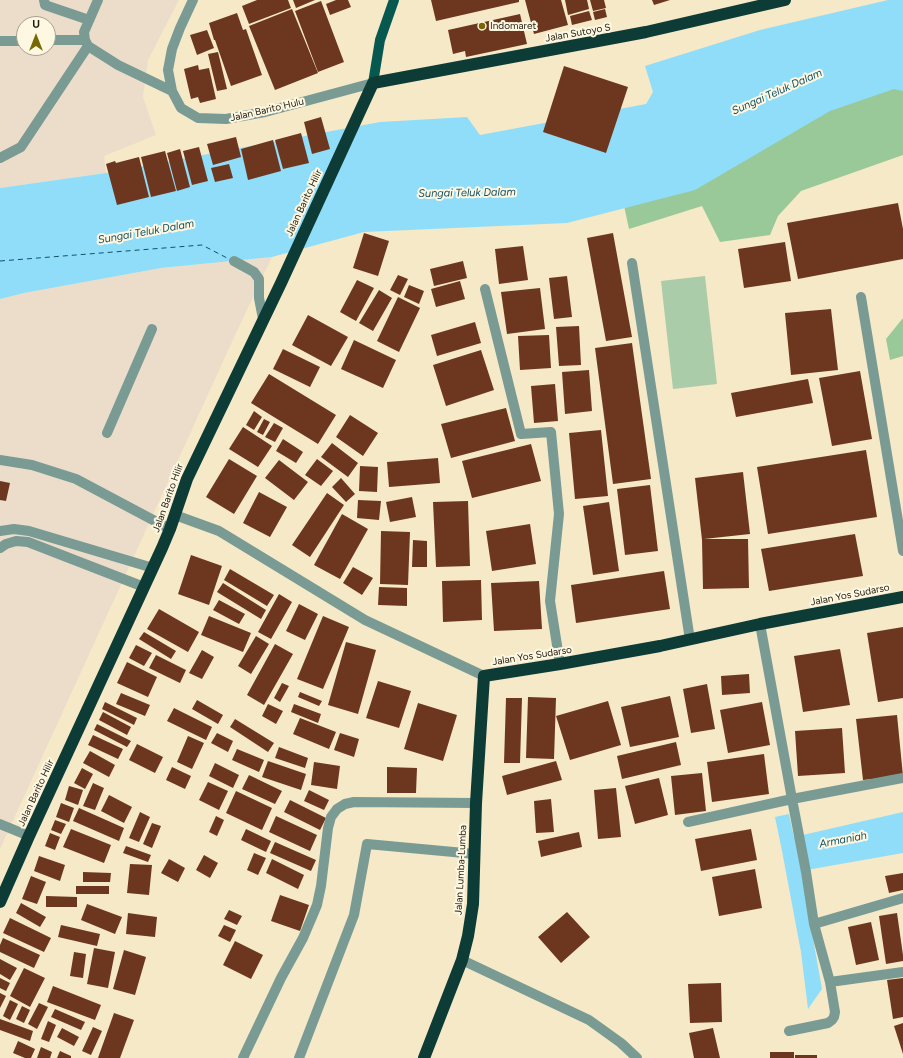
<!DOCTYPE html>
<html>
<head>
<meta charset="utf-8">
<style>
  body { margin:0 }
  #map { position:relative; width:903px; height:1058px; overflow:hidden; background:#f6e9c7; font-family:Figtree,sans-serif }
  canvas { display:block }
  .north { position:absolute; left:16px; top:16px; width:40px; height:40px; box-sizing:border-box; background:#fef7e2; border:1px solid #a6a08e; border-radius:50%; rotate:0deg; font-size:11px; font-weight:700; line-height:16px; text-align:center; color:#221d11 }
  .north::after { content:''; display:block; margin:auto; width:14px; height:18px; background:#756900; clip-path:polygon(50% 0,100% 100%,50% 72%,0 100%) }
</style>
</head>
<body>
<div id="map">
<canvas width="903" height="1058"></canvas>
<div class="north">U</div>
</div>
<script>
const context = document.querySelector('canvas').getContext('2d');
context.lineJoin = 'round';
function fill(path, color) {
  context.fillStyle = color;
  context.fill(path, 'evenodd');
}
function poly(rows) {
  const path = new Path2D();
  for (const r of rows) {
    path.moveTo(r[0], r[1]);
    for (let i = 2; i < r.length; i += 2) path.lineTo(r[i], r[i + 1]);
  }
  return path;
}
function strokePath(path, color, width, dash) {
  context.strokeStyle = color;
  context.lineWidth = width;
  context.lineCap = dash ? 'butt' : 'round';
  context.setLineDash(dash || []);
  context.stroke(path);
}
function drawText(font, color, halo, rows, align = 'center') {
  context.font = font + ' Figtree,sans-serif';
  context.lineWidth = 4;
  context.setLineDash([]);
  context.textBaseline = 'middle';
  context.strokeStyle = halo;
  context.fillStyle = color;
  for (const [text, x, y, turn = 0] of rows) {
    context.save();
    context.translate(x, y);
    context.rotate((+turn || 0) * Math.PI / 180);
    context.textAlign = isNaN(turn) ? turn : align;
    if (halo) context.strokeText(text, 0, 0);
    context.fillText(text, 0, 0);
    context.restore();
  }
}
fill(poly([
  [0,0,179,0,148,60,143,97,156,135,104,156,106,173,0,188],
  [24,24,48,24,48,48,24,48],
  [272,257,232,342,0,849,0,299,24,293,161,268]
]), '#ecddcb');
fill(poly([
  [705,276,717,384,673,389,661,281]
]), '#aacca9');
fill(poly([
  [903,66,903,155,801,191,778,216,770,235,720,242,702,206,629,229,623,201],
  [903,318,903,356,890,360,886,339]
]), '#99c998');
fill(poly([
  [888,0,903,0,903,91,894,89,830,111,695,190,567,223,364,232,272,257,161,268,24,293,0,299,0,188,106,173,380,122,467,117,480,135,646,104,653,92,645,66,760,30],
  [903,812,903,853,801,871,822,989,808,1009,801,952,782,851,775,817,789,814,794,837]
]), '#90ddf9');
strokePath(poly([
  [0,261,202,245,229,259]
]), '#125265', 1, [5, 4]);
fill(poly([
  [257,0,288,0,291,8,249,24,242,6],
  [293,0,315,0,296,8],
  [336,0,348,0,351,7,330,15,326,4],
  [431,0,519,0,519,2,436,21],
  [525,0,561,0,568,25,534,34],
  [565,0,587,0,589,9,568,15],
  [590,0,604,0,606,8,593,11],
  [652,0,670,0,654,5],
  [321,1,344,62,318,72,295,11],
  [292,9,318,73,275,90,249,26],
  [605,9,607,17,595,20,593,12],
  [589,11,592,20,572,25,570,16],
  [237,13,243,30,246,29,262,75,231,86,215,40,214,40,209,23],
  [520,14,527,44,466,57,465,51,453,54,448,30],
  [207,30,214,48,197,55,190,35],
  [218,52,227,89,217,91,208,54],
  [198,65,199,70,209,68,216,99,200,103,198,97,191,99,184,69],
  [564,66,628,87,606,153,543,132],
  [321,117,330,149,312,154,304,122],
  [301,133,309,163,283,169,275,140],
  [236,137,241,157,213,165,207,144],
  [273,140,281,171,248,180,241,149],
  [199,147,208,181,192,185,183,151],
  [180,149,190,187,177,191,167,153],
  [165,151,176,191,151,197,141,157],
  [139,157,149,197,117,205,106,164,115,161,116,163],
  [229,164,233,178,215,182,211,168],
  [898,203,903,229,903,259,798,279,787,223],
  [364,233,389,241,378,276,353,268],
  [613,233,632,337,606,341,587,238],
  [785,242,791,281,744,288,738,249],
  [523,246,528,280,499,284,495,249],
  [463,261,467,278,434,286,430,269],
  [398,275,408,279,400,295,390,290],
  [567,276,572,317,554,319,549,278],
  [357,280,374,288,356,321,340,312],
  [460,281,465,299,436,307,431,289],
  [409,285,424,291,419,304,404,297],
  [540,288,545,329,507,334,501,292],
  [379,290,392,298,373,331,359,323],
  [398,297,420,308,399,352,377,341],
  [831,309,838,370,791,375,785,313],
  [308,315,348,337,331,366,292,345],
  [475,322,481,343,437,356,431,335],
  [579,326,581,365,559,366,556,327],
  [549,335,551,368,520,370,518,336],
  [354,340,396,360,383,388,341,369],
  [632,343,651,479,613,484,595,348],
  [283,349,320,367,310,387,273,369],
  [481,350,494,390,446,406,433,365],
  [589,370,592,411,565,414,562,372],
  [860,371,872,439,832,446,819,378],
  [269,374,336,415,318,444,251,403],
  [808,379,813,403,736,417,731,393],
  [555,384,558,421,534,423,531,386],
  [506,408,515,441,451,458,441,424],
  [254,411,262,417,254,430,246,425],
  [350,415,378,433,363,456,336,437],
  [264,419,270,422,263,435,257,432],
  [274,423,283,428,275,442,265,437],
  [243,427,272,446,258,467,229,449],
  [601,430,608,496,575,499,569,433],
  [283,439,303,452,296,463,276,451],
  [332,443,358,463,348,477,321,457],
  [531,444,541,481,472,498,462,461],
  [866,450,877,517,768,534,757,467],
  [438,458,440,483,389,487,387,462],
  [229,459,257,476,234,514,206,497],
  [317,459,333,471,321,486,305,475],
  [279,460,308,482,294,500,265,478],
  [360,466,378,467,377,492,359,491],
  [743,472,750,534,704,539,748,539,749,588,703,589,702,540,695,478],
  [341,478,355,494,346,502,332,487],
  [0,481,10,483,6,501,0,500],
  [650,485,658,551,625,555,617,489],
  [259,492,287,507,270,537,243,523],
  [327,493,344,505,310,557,292,545],
  [412,497,416,517,390,522,386,502],
  [358,500,381,501,379,520,357,518],
  [468,501,470,566,436,567,433,502],
  [609,502,619,571,593,575,583,506],
  [342,514,368,529,340,579,314,565],
  [530,524,536,564,492,571,486,531],
  [381,531,410,532,408,585,380,584],
  [855,534,863,576,769,591,761,549],
  [413,540,427,541,427,567,412,567],
  [191,555,222,566,209,605,178,594],
  [353,567,373,578,362,595,343,583],
  [230,569,274,595,267,606,224,580],
  [664,571,670,609,576,623,571,585],
  [481,580,482,620,443,622,442,581],
  [539,581,542,629,494,631,491,583],
  [223,583,266,610,261,619,217,592],
  [379,587,407,588,407,606,378,605],
  [279,594,292,602,271,639,258,632],
  [219,600,245,614,239,624,213,610],
  [299,604,318,614,305,640,286,631],
  [159,609,199,632,188,652,147,629],
  [209,616,251,633,243,652,201,635],
  [323,616,349,627,323,689,297,679],
  [903,627,903,698,878,702,867,633],
  [144,632,176,651,171,659,139,639],
  [256,636,269,644,251,674,238,666],
  [346,642,376,650,358,714,328,705],
  [275,644,293,654,264,705,247,695],
  [136,645,152,653,144,666,129,658],
  [840,649,850,705,803,712,794,656],
  [202,650,214,657,202,679,189,673],
  [156,655,186,670,180,683,149,668],
  [127,662,157,677,148,697,117,683],
  [749,674,750,693,722,695,721,676],
  [378,681,411,691,399,728,366,718],
  [282,683,289,686,280,702,274,698],
  [707,684,715,729,691,733,683,689],
  [300,692,322,701,319,706,298,697],
  [121,693,150,705,145,716,116,704],
  [670,696,679,737,630,747,621,707],
  [528,697,556,698,554,759,526,758],
  [506,698,522,698,520,763,504,763],
  [197,700,223,715,218,724,192,709],
  [608,701,621,745,570,760,556,716],
  [105,702,137,718,134,725,102,709],
  [762,702,770,745,728,753,720,710],
  [418,703,457,715,443,761,404,749],
  [268,704,283,711,276,724,262,716],
  [294,704,321,714,318,723,291,712],
  [174,708,212,727,206,740,167,721],
  [103,712,131,727,127,735,99,720],
  [897,715,903,776,863,780,856,719],
  [300,718,336,732,329,749,293,734],
  [235,719,274,743,268,752,230,727],
  [97,724,131,741,127,747,94,730],
  [842,728,845,773,798,776,795,731],
  [217,733,233,741,228,752,211,743],
  [340,733,359,739,354,757,334,750],
  [93,735,123,749,118,759,88,745],
  [188,736,204,743,192,769,177,762],
  [676,742,681,765,622,779,617,756],
  [137,744,163,757,155,773,129,760],
  [279,747,308,758,305,768,275,758],
  [237,749,264,760,259,772,232,760],
  [90,751,115,765,109,777,83,763],
  [764,754,769,794,712,802,707,762],
  [268,761,306,774,301,790,262,777],
  [556,761,562,780,507,795,502,776],
  [314,762,340,766,337,789,311,785],
  [215,763,239,775,233,788,209,776],
  [172,767,191,776,185,789,166,780],
  [387,767,417,768,416,793,387,793],
  [82,768,93,774,85,789,74,783],
  [702,773,706,811,675,815,671,776],
  [249,775,282,791,275,804,242,789],
  [659,778,668,815,635,824,625,786],
  [208,782,228,791,219,810,199,800],
  [93,783,104,788,95,810,83,806],
  [69,786,83,790,78,805,65,800],
  [616,788,621,837,598,839,594,790],
  [309,790,329,800,324,810,304,801],
  [236,791,272,808,262,830,226,813],
  [109,795,132,807,124,823,101,811],
  [551,799,554,832,536,833,534,801],
  [290,800,326,818,320,830,284,812],
  [61,803,74,808,69,822,56,817],
  [79,808,124,828,119,841,73,821],
  [140,812,150,817,139,842,129,838],
  [216,816,224,820,217,836,209,832],
  [276,816,317,835,310,851,269,832],
  [55,820,66,824,61,834,51,830],
  [152,823,161,826,152,848,143,844],
  [71,829,111,845,104,863,63,847],
  [246,829,271,841,266,852,241,840],
  [751,829,757,860,701,871,695,839],
  [579,832,582,847,541,857,538,841],
  [50,833,60,837,55,850,45,846],
  [275,842,316,860,311,871,270,853],
  [126,846,151,855,148,862,123,853],
  [254,853,266,858,258,875,247,870],
  [204,855,218,863,210,878,196,870],
  [39,856,65,865,60,881,34,871],
  [169,859,185,868,178,882,161,873],
  [272,859,304,875,298,889,266,873],
  [130,864,152,865,149,895,127,893],
  [755,869,762,908,719,916,712,877],
  [83,872,111,873,110,882,83,882],
  [903,873,903,890,889,893,885,876],
  [31,876,46,882,37,904,22,899],
  [76,886,109,886,109,894,76,894],
  [280,895,309,905,300,931,271,921],
  [46,896,77,897,77,907,46,907],
  [21,903,46,917,40,927,16,913],
  [87,904,122,917,115,934,81,920],
  [229,910,242,916,237,925,224,919],
  [567,912,590,937,561,963,538,937],
  [128,913,157,917,155,937,126,934],
  [897,913,903,955,903,961,886,964,879,916],
  [10,918,51,938,44,952,3,933],
  [871,922,879,960,856,965,848,927],
  [61,925,100,934,97,946,58,937],
  [224,925,236,930,230,942,218,936],
  [3,938,40,955,34,968,0,952,0,945],
  [235,941,263,955,251,979,223,965],
  [94,948,115,952,108,988,87,984],
  [124,950,146,957,135,995,113,989],
  [74,952,86,954,83,978,70,976],
  [0,959,17,968,10,980,0,974],
  [24,968,45,978,30,1007,10,996],
  [0,978,10,983,6,991,0,988],
  [903,978,903,1017,893,1019,887,980],
  [721,983,722,1022,690,1023,688,984],
  [53,986,101,1005,95,1020,47,1002],
  [0,993,6,996,0,1008],
  [10,1000,18,1004,10,1020,3,1016],
  [39,1003,48,1007,37,1029,28,1024],
  [22,1006,30,1010,24,1023,16,1019],
  [55,1009,85,1022,81,1030,51,1017],
  [114,1013,134,1020,120,1058,98,1058],
  [0,1019,33,1031,30,1041,0,1030],
  [48,1021,56,1025,49,1042,41,1039],
  [903,1023,903,1054,894,1026],
  [93,1027,102,1031,91,1055,82,1051],
  [62,1028,79,1037,74,1046,57,1037],
  [713,1028,720,1058,694,1058,689,1033],
  [18,1041,35,1049,31,1058,25,1058,13,1053],
  [41,1047,52,1052,50,1058,37,1058],
  [60,1051,71,1056,71,1058,57,1058],
  [770,1052,794,1052,794,1058,770,1058],
  [795,1055,817,1055,817,1058,795,1058]
]), '#6d371f');
strokePath(poly([
  [44,0,45,5,89,20],
  [98,0,84,32,85,40,88,46,118,65,172,91],
  [193,0,180,28,172,49,168,70,172,91,181,108,198,118,226,119,265,112,373,83],
  [48,40,85,40],
  [0,41,24,41],
  [0,158,21,147,88,46],
  [234,261,254,272,259,279,259,298,263,319],
  [632,263,690,640],
  [485,289,521,434,551,432,559,514,550,601,560,664],
  [861,297,903,551],
  [107,433,152,329],
  [0,460,32,465,76,479,170,529],
  [175,515,219,531,365,620,484,676],
  [0,531,14,529,29,531,153,568],
  [0,548,6,544,16,541,28,542,144,587],
  [760,624,792,799,903,778],
  [688,822,792,799,806,872,814,924,830,982,835,1012,834,1017,832,1020,828,1023,789,1031],
  [0,824,29,836],
  [814,924,903,898],
  [462,960,589,1020,621,1043,637,1058],
  [830,982,903,972],
  [243,1058,281,978,303,938,317,905,321,886,328,828,331,817,337,809,345,804,354,802,476,803],
  [299,1058,354,915,367,844,475,854]
]), '#799b94', 10);
strokePath(poly([
  [373,83,380,40,394,0]
]), '#07594f', 10);
strokePath(poly([
  [0,902,29,836,162,548,170,529,187,479,281,283,373,83,646,32,785,0],
  [424,1058,462,960,468,936,473,904,476,803,484,676,560,664,660,646,760,624,903,597]
]), '#0d3c36', 12);
for (const [x, y, r, color] of [
  [482,26,4,"#756900"]
]) {
  const dot = new Path2D();
  dot.arc(x, y, r, 0, 2 * Math.PI);
  context.fillStyle = color;
  context.fill(dot);
  strokePath(dot, '#fef7e2', 1.5);
}
drawText('10px', '#221d11', '#fef7e2', [
  ["Indomaret",490,26]
], 'left');
drawText('10px', '#221d11', '#fef7e2', [
  ["Jalan Sutoyo S",578,33,-10],
  ["Jalan Barito Hulu",267,110,-13],
  ["Jalan Barito Hilir",304,203,-65],
  ["Jalan Barito Hilir",168,498,-70],
  ["Jalan Yos Sudarso",850,595,-11],
  ["Jalan Yos Sudarso",532,656,-9],
  ["Jalan Barito Hilir",36,793,-65],
  ["Jalan Lumba-Lumba",461,870,-87]
]);
drawText('italic 11px', '#125265', '#fef7e2', [
  ["Sungai Teluk Dalam",777,92,-24],
  ["Sungai Teluk Dalam",467,193,-1],
  ["Sungai Teluk Dalam",146,232,-10],
  ["Armaniah",843,840,-11]
]);
</script>
</body>
</html>
